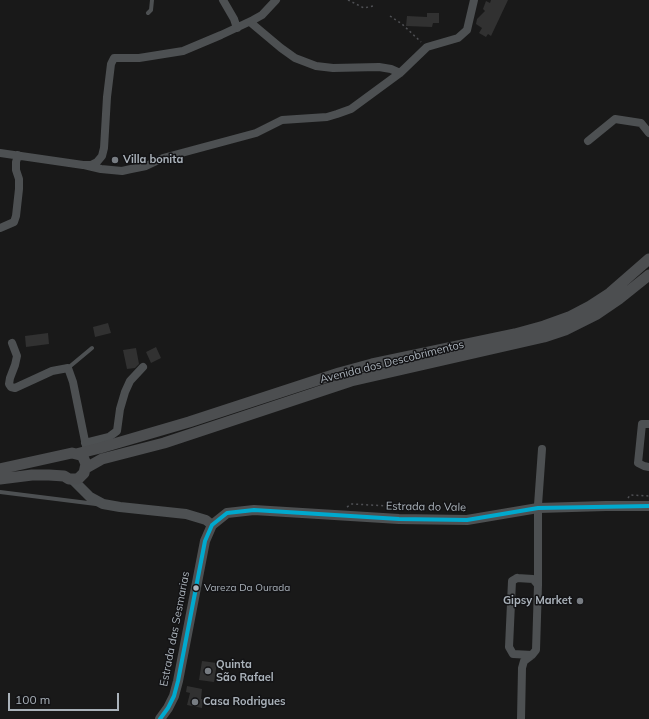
<!DOCTYPE html>
<html>
<head>
<meta charset="utf-8">
<style>
  body { margin:0 }
  #map { position:relative; width:649px; height:719px; overflow:hidden; background:#191919; font-family:Mulish,sans-serif }
  canvas { display:block }
  .scale { position:absolute; left:8px; top:693px; width:111px; height:18px; box-sizing:border-box; border:2px solid #aab2ba; border-top:0; padding-left:5px; font-size:12px; line-height:14px; white-space:nowrap; color:#aab2ba; -webkit-text-stroke:3px #131315; paint-order:stroke }
</style>
</head>
<body>
<div id="map">
<canvas width="649" height="719"></canvas>
<div class="scale">100 m</div>
</div>
<script>
const context = document.querySelector('canvas').getContext('2d');
context.lineJoin = 'round';
function fill(path, color) {
  context.fillStyle = color;
  context.fill(path, 'evenodd');
}
function poly(rows) {
  const path = new Path2D();
  for (const r of rows) {
    path.moveTo(r[0], r[1]);
    for (let i = 2; i < r.length; i += 2) path.lineTo(r[i], r[i + 1]);
  }
  return path;
}
function strokePath(path, color, width, dash) {
  context.strokeStyle = color;
  context.lineWidth = width;
  context.lineCap = dash ? 'butt' : 'round';
  context.setLineDash(dash || []);
  context.stroke(path);
}
function drawText(font, color, halo, rows, align = 'center') {
  context.font = font + ' Mulish,sans-serif';
  context.lineWidth = 3;
  context.setLineDash([]);
  context.textBaseline = 'middle';
  context.strokeStyle = halo;
  context.fillStyle = color;
  for (const [text, x, y, turn = 0] of rows) {
    context.save();
    context.translate(x, y);
    context.rotate((+turn || 0) * Math.PI / 180);
    context.textAlign = isNaN(turn) ? turn : align;
    if (halo) context.strokeText(text, 0, 0);
    context.fillText(text, 0, 0);
    context.restore();
  }
}
fill(poly([
  [491,0,508,0,491,36,488,34,486,37,479,33,482,28,476,24,477,19,485,11,483,9,486,1,490,3],
  [427,13,439,13,439,23,433,23,432,27,406,26,407,16,427,17],
  [108,323,111,333,95,337,93,327],
  [48,333,49,344,26,347,25,336],
  [156,347,161,358,151,363,146,352],
  [136,348,139,364,135,368,127,369,123,350],
  [202,661,217,663,214,682,199,680],
  [187,686,202,689,201,699,203,699,202,708,187,705,190,693,186,692]
]), '#313131');
strokePath(poly([
  [348,0,364,8,373,6],
  [390,16,402,24,421,42],
  [628,498,630,495,649,496],
  [347,507,352,504,406,507,411,511]
]), '#4f5054', 1.5, [2, 3]);
strokePath(poly([
  [148,13,151,10,152,0],
  [68,368,92,348],
  [0,492,96,504]
]), '#4d5052', 4);
strokePath(poly([
  [223,0,234,19,237,28],
  [250,22,281,48,295,58,316,66,333,68,379,67,391,69,400,73],
  [588,141,615,119,641,123,649,133],
  [0,153,83,165,91,165,97,162,102,156,104,148,107,97,111,64,114,58,139,58,183,51,221,35,253,20,262,15,276,0],
  [84,165,101,169,122,171,131,169,146,166,163,158,256,133,282,120,327,117,337,114,351,109,400,73,427,47,458,38,467,30,474,0],
  [0,228,14,222,16,216,19,189,19,179,16,170,16,162,18,155],
  [12,343,17,356,15,365,10,378,9,384,11,387,15,388,52,371,68,368,73,382,87,451],
  [649,424,642,424,638,463,644,466,649,467],
  [85,443,109,437,117,431,120,409,125,392,130,381,143,367],
  [517,578,533,579,538,585,536,650,532,655,513,654,509,647,512,581,517,578],
  [538,585,538,505,542,449],
  [521,719,522,668,524,661,532,655]
]), '#4d5052', 8);
strokePath(poly([
  [72,479,90,497,103,504,120,507,186,514,206,520,212,525],
  [160,719,168,708,174,696,178,681,205,541,212,525,227,513,254,510,399,519,467,520,538,508,606,506,649,506]
]), '#4d5052', 10);
strokePath(poly([
  [76,454,100,448,189,422,339,373,372,364,515,334,544,326,569,317,590,306,610,293,649,259],
  [86,468,102,459,164,443,351,381,544,337,565,330,597,314,619,299,649,275],
  [0,469,72,453,80,455,83,457,86,464,84,473,79,478,76,479,69,479,64,476,49,475,32,475,0,479]
]), '#4c4e50', 11);
strokePath(poly([
  [160,719,168,708,174,696,178,681,205,541,212,525,227,513,254,510,399,519,467,520,538,508,649,506]
]), '#00a9ce', 4);
for (const [x, y, r, color] of [
  [115,160,4,"#777c82"],
  [196,588,3.5,"#aab2ba"],
  [580,601,4,"#777c82"],
  [208,671,4,"#777c82"],
  [195,702,4,"#777c82"]
]) {
  const dot = new Path2D();
  dot.arc(x, y, r, 0, 2 * Math.PI);
  context.fillStyle = color;
  context.fill(dot);
  strokePath(dot, '#131315', 1.5);
}
drawText('10px', '#aab2ba', '#131315', [
  ["Vareza Da Ourada",204,588]
], 'left');
drawText('bold 11px', '#aab2ba', '#131315', [
  ["Villa bonita",123,160],
  ["Gipsy Market",572,601,"right"],
  ["Quinta",216,665],
  ["São Rafael",216,678],
  ["Casa Rodrigues",203,702]
], 'left');
drawText('11px', '#aab2ba', '#131315', [
  ["Avenida dos Descobrimentos",392,362,-14],
  ["Estrada do Vale",426,507,1],
  ["Estrada das Sesmarias",175,629,-79]
]);
</script>
</body>
</html>
